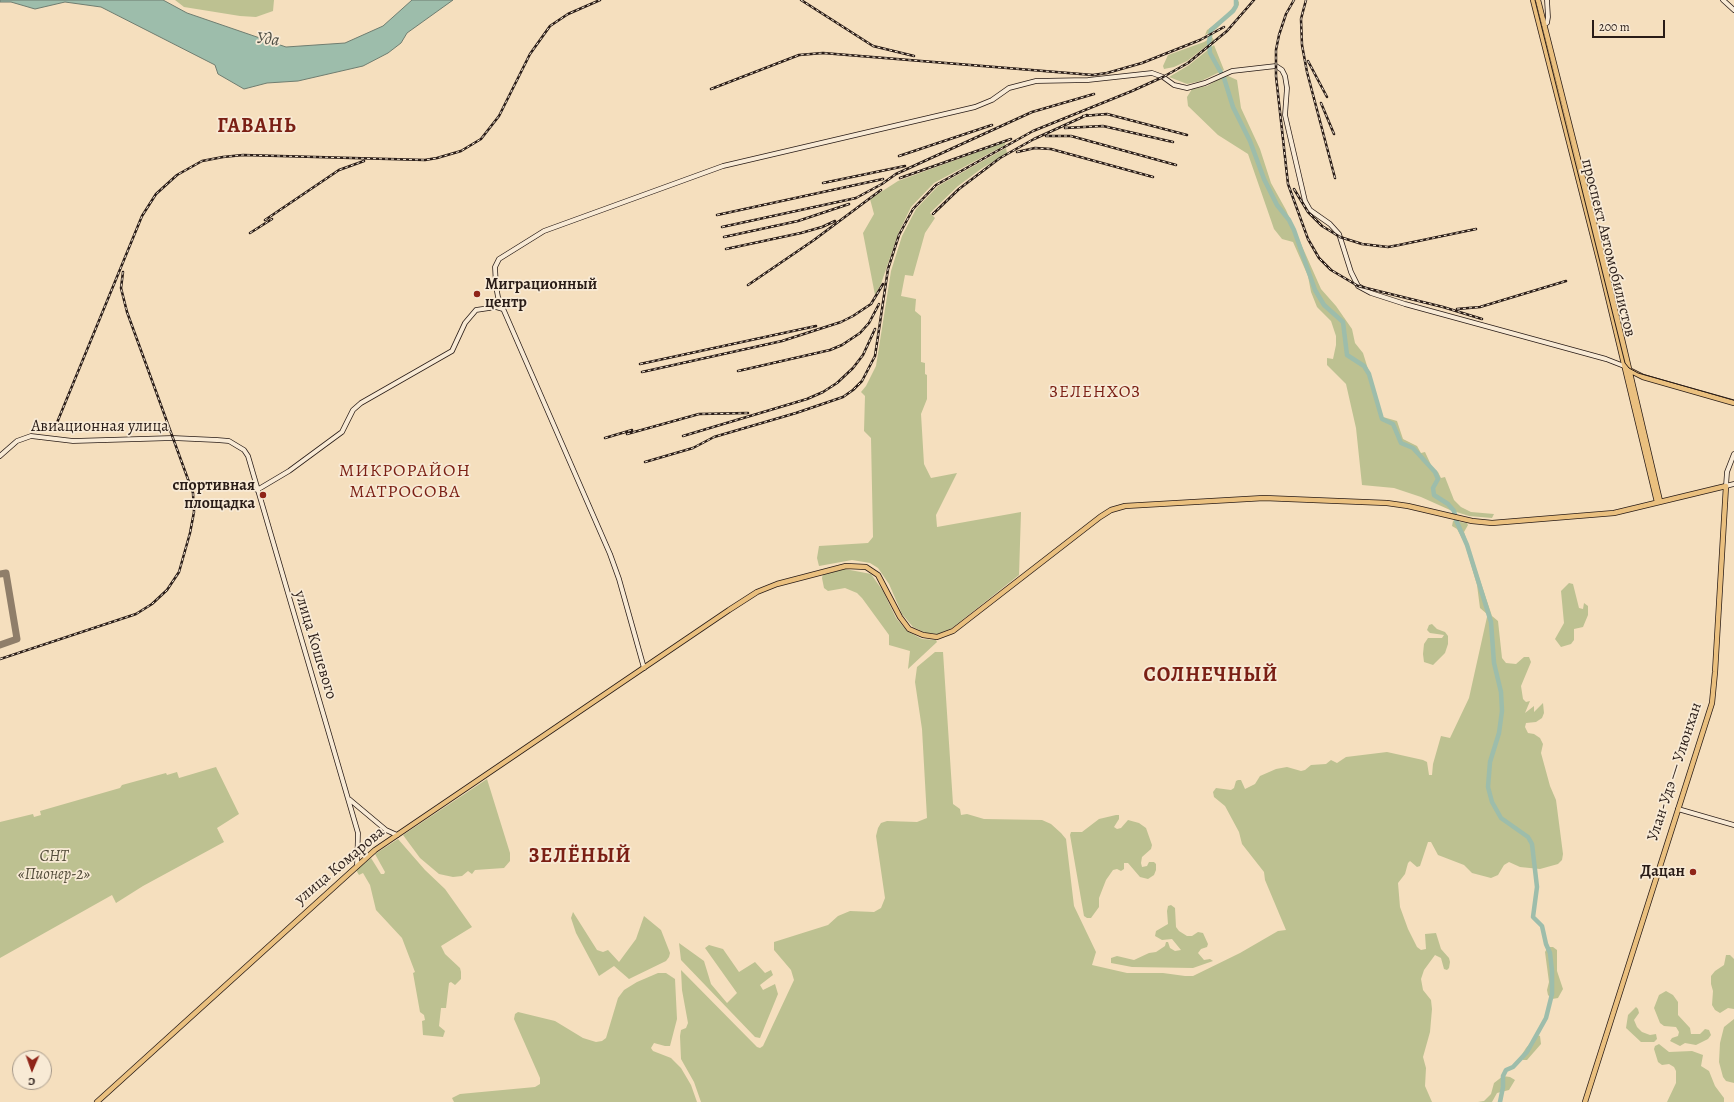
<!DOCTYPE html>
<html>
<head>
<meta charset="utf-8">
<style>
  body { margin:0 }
  #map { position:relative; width:1734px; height:1102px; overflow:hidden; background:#f5dfbe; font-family:Alegreya,serif }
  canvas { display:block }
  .north { position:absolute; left:12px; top:1050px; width:40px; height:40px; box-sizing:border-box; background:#f8ead5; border:1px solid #a59889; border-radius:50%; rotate:182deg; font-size:11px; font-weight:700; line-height:16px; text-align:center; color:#291c17 }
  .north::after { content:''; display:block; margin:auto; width:14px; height:18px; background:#8f2418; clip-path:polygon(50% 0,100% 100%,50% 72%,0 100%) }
  .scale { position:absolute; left:1592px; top:20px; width:73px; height:18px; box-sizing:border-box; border:2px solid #291c17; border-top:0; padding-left:5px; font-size:12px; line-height:14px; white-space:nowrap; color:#291c17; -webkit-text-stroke:3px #f8ead5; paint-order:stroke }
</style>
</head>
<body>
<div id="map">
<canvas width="1734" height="1102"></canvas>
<div class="north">С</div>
<div class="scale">200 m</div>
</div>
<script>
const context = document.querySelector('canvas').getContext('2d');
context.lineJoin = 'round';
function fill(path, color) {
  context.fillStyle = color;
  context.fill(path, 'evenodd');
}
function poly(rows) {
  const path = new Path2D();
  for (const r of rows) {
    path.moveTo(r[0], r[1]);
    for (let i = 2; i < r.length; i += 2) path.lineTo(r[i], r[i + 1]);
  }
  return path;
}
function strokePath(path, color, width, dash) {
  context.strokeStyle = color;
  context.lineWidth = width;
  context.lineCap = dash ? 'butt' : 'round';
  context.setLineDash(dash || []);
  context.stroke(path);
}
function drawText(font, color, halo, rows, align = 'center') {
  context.font = font + ' Alegreya,serif';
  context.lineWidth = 3.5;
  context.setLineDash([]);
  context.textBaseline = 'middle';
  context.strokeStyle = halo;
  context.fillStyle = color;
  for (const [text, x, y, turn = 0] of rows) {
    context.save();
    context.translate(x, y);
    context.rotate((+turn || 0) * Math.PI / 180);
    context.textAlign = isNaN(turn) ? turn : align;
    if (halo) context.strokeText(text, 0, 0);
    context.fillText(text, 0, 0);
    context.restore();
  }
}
fill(poly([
  [175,0,274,0,273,11,256,17,240,16,184,7],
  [1239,1,1239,5,1232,13,1216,29,1205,35,1207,30,1218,23],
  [1212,37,1214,40,1187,61,1174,67,1164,69,1163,66,1168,55,1204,42],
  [1214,45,1224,70,1201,81,1187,84,1169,77,1189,65],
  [1226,75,1237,80,1241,108,1260,149,1271,183,1286,210,1321,289,1336,306,1352,329,1355,343,1363,353,1383,417,1397,421,1403,439,1417,446,1421,453,1425,452,1432,467,1438,472,1441,478,1445,477,1454,500,1461,507,1471,512,1494,514,1492,518,1469,516,1450,510,1421,497,1394,488,1362,485,1356,428,1346,384,1327,365,1327,358,1333,359,1336,345,1336,336,1331,321,1317,307,1311,292,1308,276,1293,242,1282,239,1274,229,1248,154,1218,135,1188,106,1187,97,1192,89,1207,86],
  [1005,142,1005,145,934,183,911,207,898,234,881,284,875,295,863,233,874,214,870,199,898,181],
  [1006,148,1007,153,981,169,958,186,930,213,935,218,925,233,913,276,905,275,901,296,916,299,915,311,921,316,921,362,925,363,925,374,927,375,927,399,921,414,924,464,931,478,957,473,936,515,937,527,1021,512,1019,575,952,628,938,634,926,633,913,627,902,614,889,584,878,568,870,563,852,560,819,566,817,558,819,546,868,543,873,537,871,438,864,431,865,396,861,392,866,386,876,366,891,271,902,236,916,209,938,186],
  [1453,521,1467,523,1468,525,1464,532,1492,616,1498,621,1502,658,1506,663,1516,664,1524,657,1529,657,1531,662,1521,686,1523,699,1526,702,1530,701,1525,713,1534,706,1534,712,1543,703,1544,713,1542,718,1536,722,1526,723,1525,727,1528,733,1534,734,1540,738,1543,744,1541,753,1550,786,1556,800,1563,854,1562,860,1558,864,1540,869,1520,867,1509,862,1504,865,1498,875,1491,878,1472,873,1464,865,1438,855,1431,842,1428,842,1420,866,1417,867,1410,861,1408,863,1405,874,1398,883,1400,907,1408,929,1417,947,1421,950,1426,949,1425,934,1436,933,1441,949,1449,958,1450,962,1449,968,1447,970,1444,969,1441,958,1435,955,1424,970,1421,979,1423,990,1431,1000,1432,1009,1430,1032,1423,1057,1426,1068,1425,1086,1432,1102,701,1102,694,1082,681,1059,680,1036,681,1030,686,1028,688,1023,682,990,681,970,757,1047,760,1048,763,1046,794,980,791,970,774,950,774,942,828,925,838,916,850,911,874,912,881,908,885,898,876,836,878,828,881,823,887,821,917,822,927,818,922,729,915,682,917,667,935,652,943,652,953,804,960,809,961,815,967,814,984,819,1042,820,1051,824,1061,833,1066,839,1074,906,1096,952,1092,965,1127,973,1163,973,1185,976,1193,976,1240,953,1278,931,1286,930,1265,880,1264,872,1242,844,1239,832,1225,806,1214,797,1213,792,1216,788,1231,790,1234,788,1236,781,1238,780,1241,780,1245,789,1255,784,1260,776,1276,769,1287,767,1301,771,1305,770,1311,765,1326,764,1331,760,1337,763,1346,757,1387,752,1423,760,1427,762,1429,775,1432,775,1433,764,1441,736,1450,738,1469,698,1487,617,1487,614,1480,608,1477,585,1465,544,1457,529,1452,526],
  [845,569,871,574,883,591,896,618,907,631,922,639,936,640,937,642,908,669,910,651,889,645,889,635,862,598,857,593,845,588,828,591,824,588,822,578,823,574],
  [1569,583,1573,584,1579,608,1583,609,1584,603,1588,606,1588,615,1583,627,1574,629,1574,640,1571,644,1561,647,1555,639,1564,623,1561,591],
  [1432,624,1437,629,1445,632,1448,636,1448,644,1445,653,1433,665,1424,662,1423,654,1424,644,1428,638,1442,638,1444,635,1430,633,1427,630,1429,625],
  [216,767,239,814,217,828,224,842,143,886,116,903,112,895,0,958,0,822,33,814,34,817,41,815,40,811,120,788,122,785,166,773,167,775,177,772,179,778],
  [487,779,510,853,510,861,504,868,475,870,472,874,468,871,462,876,453,877,439,874,420,858,403,835],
  [1116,815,1119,815,1119,819,1114,827,1117,829,1121,828,1128,820,1139,823,1146,828,1152,845,1151,849,1142,857,1141,863,1142,867,1147,866,1149,862,1154,862,1156,864,1156,870,1154,875,1148,879,1140,877,1128,863,1124,863,1124,869,1121,871,1117,869,1113,870,1106,880,1099,898,1099,907,1091,918,1087,918,1084,916,1070,835,1071,832,1082,832,1099,819],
  [398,839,425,870,445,889,472,927,441,946,445,954,460,968,461,972,461,979,455,985,451,982,449,983,446,1008,441,1008,439,1026,445,1031,443,1037,423,1035,422,1021,425,1020,424,1015,420,1012,413,973,415,972,402,938,376,910,370,885,363,873,359,875,356,870,371,858,381,874,384,874,385,872,375,854],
  [1171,905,1175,908,1176,927,1179,931,1187,936,1192,936,1198,932,1203,933,1208,944,1207,947,1201,949,1198,953,1204,960,1210,959,1213,961,1193,968,1132,967,1111,963,1111,958,1117,956,1134,960,1149,953,1156,952,1165,946,1166,942,1168,942,1170,948,1175,951,1181,950,1172,939,1162,940,1155,936,1156,931,1168,924,1167,911,1168,906],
  [573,912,597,950,603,952,608,950,619,962,636,939,644,916,661,930,670,953,669,957,666,961,629,979,614,966,599,976,576,933,571,918],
  [679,943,704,961,711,984,727,1003,737,993,705,948,709,945,723,949,739,972,755,962,765,973,771,970,773,975,760,985,763,990,775,984,778,994,760,1038,755,1037,681,960],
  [1548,947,1553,947,1557,950,1557,971,1563,989,1558,998,1552,999,1548,995,1547,990,1549,982,1545,952],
  [1726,955,1730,955,1734,959,1734,1009,1728,1008,1720,1013,1715,1010,1712,1005,1713,991,1711,984,1711,976,1715,971,1724,965],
  [658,973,666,973,675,979,677,1019,670,1046,665,1046,654,1043,651,1048,653,1051,671,1058,681,1068,691,1085,697,1102,454,1102,452,1098,460,1094,535,1087,540,1084,540,1078,514,1019,515,1014,518,1012,555,1021,583,1038,596,1042,602,1041,606,1038,618,998,624,990,637,982],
  [1666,991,1673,995,1678,1002,1678,1015,1690,1028,1691,1034,1700,1034,1705,1029,1709,1030,1711,1035,1708,1039,1696,1045,1685,1043,1680,1046,1670,1041,1672,1038,1678,1036,1679,1032,1676,1027,1664,1026,1660,1023,1654,1008,1659,995],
  [1636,1007,1638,1009,1639,1013,1634,1020,1637,1027,1642,1032,1650,1035,1656,1034,1657,1039,1654,1042,1641,1042,1626,1028,1628,1015],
  [1734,1019,1734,1083,1726,1081,1723,1077,1719,1062,1720,1043,1724,1027],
  [1537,1035,1540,1036,1541,1044,1527,1060,1523,1060,1521,1056,1526,1048],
  [1659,1044,1669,1052,1692,1051,1703,1055,1701,1066,1709,1071,1715,1086,1724,1098,1724,1102,1667,1102,1676,1083,1676,1071,1674,1067,1669,1064,1662,1065,1658,1062,1654,1049,1655,1046],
  [1503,1076,1510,1077,1515,1080,1509,1090,1497,1093,1492,1102,1478,1102,1484,1101,1491,1094,1494,1083]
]), '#bdc191');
const water = poly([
  [0,0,163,0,187,13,286,47,345,43,383,26,412,0,453,0,407,33,401,43,388,53,363,66,298,81,267,83,244,89,218,74,215,65,101,7,65,2,35,9,11,2,0,2,0,0]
]);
fill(water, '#9dbdab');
strokePath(water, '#6f7d70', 1);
strokePath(poly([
  [1236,0,1236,6,1233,11,1211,30,1209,42,1210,53,1224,78,1233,107,1250,141,1264,179,1277,205,1289,220,1294,230,1315,290,1324,305,1343,322,1347,355,1364,366,1369,374,1382,419,1393,424,1401,443,1413,448,1435,472,1438,479,1433,488,1434,495,1448,504,1454,511,1455,515],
  [1456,520,1467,545,1491,622,1494,663,1501,692,1502,711,1499,733,1490,762,1488,787,1492,802,1501,818,1528,837,1532,844,1537,887,1533,917,1542,926,1546,944,1550,953,1552,971,1552,994,1546,1018,1527,1052,1513,1067,1506,1070,1503,1076,1503,1087,1500,1102]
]), '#9dbdab', 4.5);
strokePath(poly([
  [0,574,6,573,17,639,0,645]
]), '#8f7e6a', 7);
const secondary = poly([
  [1723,0,1734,10],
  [1544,24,1547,23,1548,17,1547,0],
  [1734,454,1727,472,1726,486,1734,484],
  [0,456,17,441,31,436,73,441,173,438,217,440,229,441,244,450,248,456,358,833,357,866],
  [257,490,289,471,342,432,353,410,361,403,452,351,465,323,476,310,496,307,503,309],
  [644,668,619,579,610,554,498,297,496,286,495,267,499,259,544,231,723,166,975,107,992,100,1009,88,1036,81,1088,80,1152,73,1163,77,1174,85,1187,88,1205,83,1232,71,1276,66,1282,70,1285,76,1287,88,1285,115,1305,201,1310,210,1330,224,1339,234,1351,272,1358,286,1371,293,1405,304,1606,359,1624,366],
  [349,799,386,830,397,835],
  [1678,809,1734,825]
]);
const primary = poly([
  [1533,0,1600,264,1657,502],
  [1538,0,1604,262,1660,501],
  [1629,370,1643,377,1734,403],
  [97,1102,375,850,729,610,757,592,777,584,846,566,866,567,878,575,900,617,909,629,923,635,937,637,953,631,1100,517,1111,510,1125,506,1264,498,1387,503,1408,506,1472,521,1492,523,1614,513,1726,486,1715,672,1712,703,1585,1102]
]);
strokePath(secondary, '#291c17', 5.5);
strokePath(primary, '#291c17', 6);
strokePath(secondary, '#f8ead5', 4);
strokePath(primary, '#eac07f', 4.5);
strokePath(poly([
  [1535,0,1625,363,1629,368,1638,373,1734,400]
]), '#291c17', 1);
const rail = poly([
  [801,0,873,46,914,56],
  [1294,0,1286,14,1279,35,1276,50,1276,76,1288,184,1308,239,1319,258,1331,270,1358,286,1443,307,1482,319],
  [1306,0,1301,19,1302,45,1307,72,1335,178],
  [1308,61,1327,97],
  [711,89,799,55,823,53,1093,75,1107,73,1142,63,1200,40,1224,27],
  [1321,103,1334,134],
  [1083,116,1107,114,1187,135],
  [1065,128,1103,126,1173,142],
  [1046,136,1071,136,1176,165],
  [1017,152,1035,148,1051,149,1153,177],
  [899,156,992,125],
  [900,178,1011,139],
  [823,183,905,166],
  [1294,189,1308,212,1322,226,1340,237,1362,244,1388,247,1399,245,1476,229],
  [933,214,959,189,1000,158,1034,139,1087,115],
  [717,215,883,179],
  [265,220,339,170,364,161],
  [722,227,856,198,882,184,896,174,1032,112,1094,94],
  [250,233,272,219],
  [724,237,798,221,849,204],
  [726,249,801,233,822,227,835,221],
  [748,285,814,240,881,190],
  [1457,309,1480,307,1566,281],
  [640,364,816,326],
  [738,371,830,350,842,345,860,333,869,323,879,304],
  [642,372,782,341,841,322,853,316,871,304,883,284],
  [54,430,142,216,156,194,177,175,202,161,223,157,243,155,425,160,437,158,461,151,481,139,499,116,530,54,550,26,568,14,600,0],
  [627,434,699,414,748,413],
  [683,436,807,399,823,392,837,383,853,368,863,355,875,329],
  [605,438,632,430],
  [645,462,693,448,714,437,796,413,843,397,853,390,862,381,875,356,888,269,899,235,913,209,936,185,1033,131,1132,91,1163,77,1188,63,1227,31,1254,0],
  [0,659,136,614,152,604,167,590,179,572,190,533,194,512,193,493,127,312,121,288,123,272]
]);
strokePath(rail, '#291c17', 2.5);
strokePath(rail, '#f8ead5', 1, [3]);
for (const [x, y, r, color] of [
  [477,294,4,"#8f2418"],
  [263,495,4,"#8f2418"],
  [1693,872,4,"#8f2418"]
]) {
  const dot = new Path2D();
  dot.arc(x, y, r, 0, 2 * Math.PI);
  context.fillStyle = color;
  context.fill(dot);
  strokePath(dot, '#f8ead5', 1.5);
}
drawText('16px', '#291c17', '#f8ead5', [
  ["проспект Автомобилистов",1608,248,76],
  ["Авиационная улица",100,427],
  ["улица Кошевого",315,645,73],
  ["Улан-Удэ — Улюнхан",1675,772,-72],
  ["улица Комарова",340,866,-40]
]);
drawText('bold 16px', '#291c17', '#f8ead5', [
  ["Миграционный",485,285,"left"],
  ["центр",485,303,"left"],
  ["спортивная",255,486],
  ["площадка",255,504],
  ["Дацан",1685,872]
], 'right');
drawText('italic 16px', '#554e3c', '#f8ead5', [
  ["СНТ",54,857],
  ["«Пионер-2»",54,875]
]);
drawText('italic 17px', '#4c4c43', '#f8ead5', [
  ["Уда",268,40,7]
]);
context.letterSpacing = '1px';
drawText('17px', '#7a1f14', '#f8ead5', [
  ["ЗЕЛЕНХОЗ",1095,393]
]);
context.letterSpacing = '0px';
context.letterSpacing = '1px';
drawText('18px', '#7a1f14', '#f8ead5', [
  ["МИКРОРАЙОН",405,472],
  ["МАТРОСОВА",405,493]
]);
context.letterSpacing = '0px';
context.letterSpacing = '1px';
drawText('bold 20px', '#7a1f14', '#f8ead5', [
  ["ГАВАНЬ",257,127],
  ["СОЛНЕЧНЫЙ",1211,676],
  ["ЗЕЛЁНЫЙ",580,857]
]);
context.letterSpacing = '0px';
</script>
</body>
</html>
